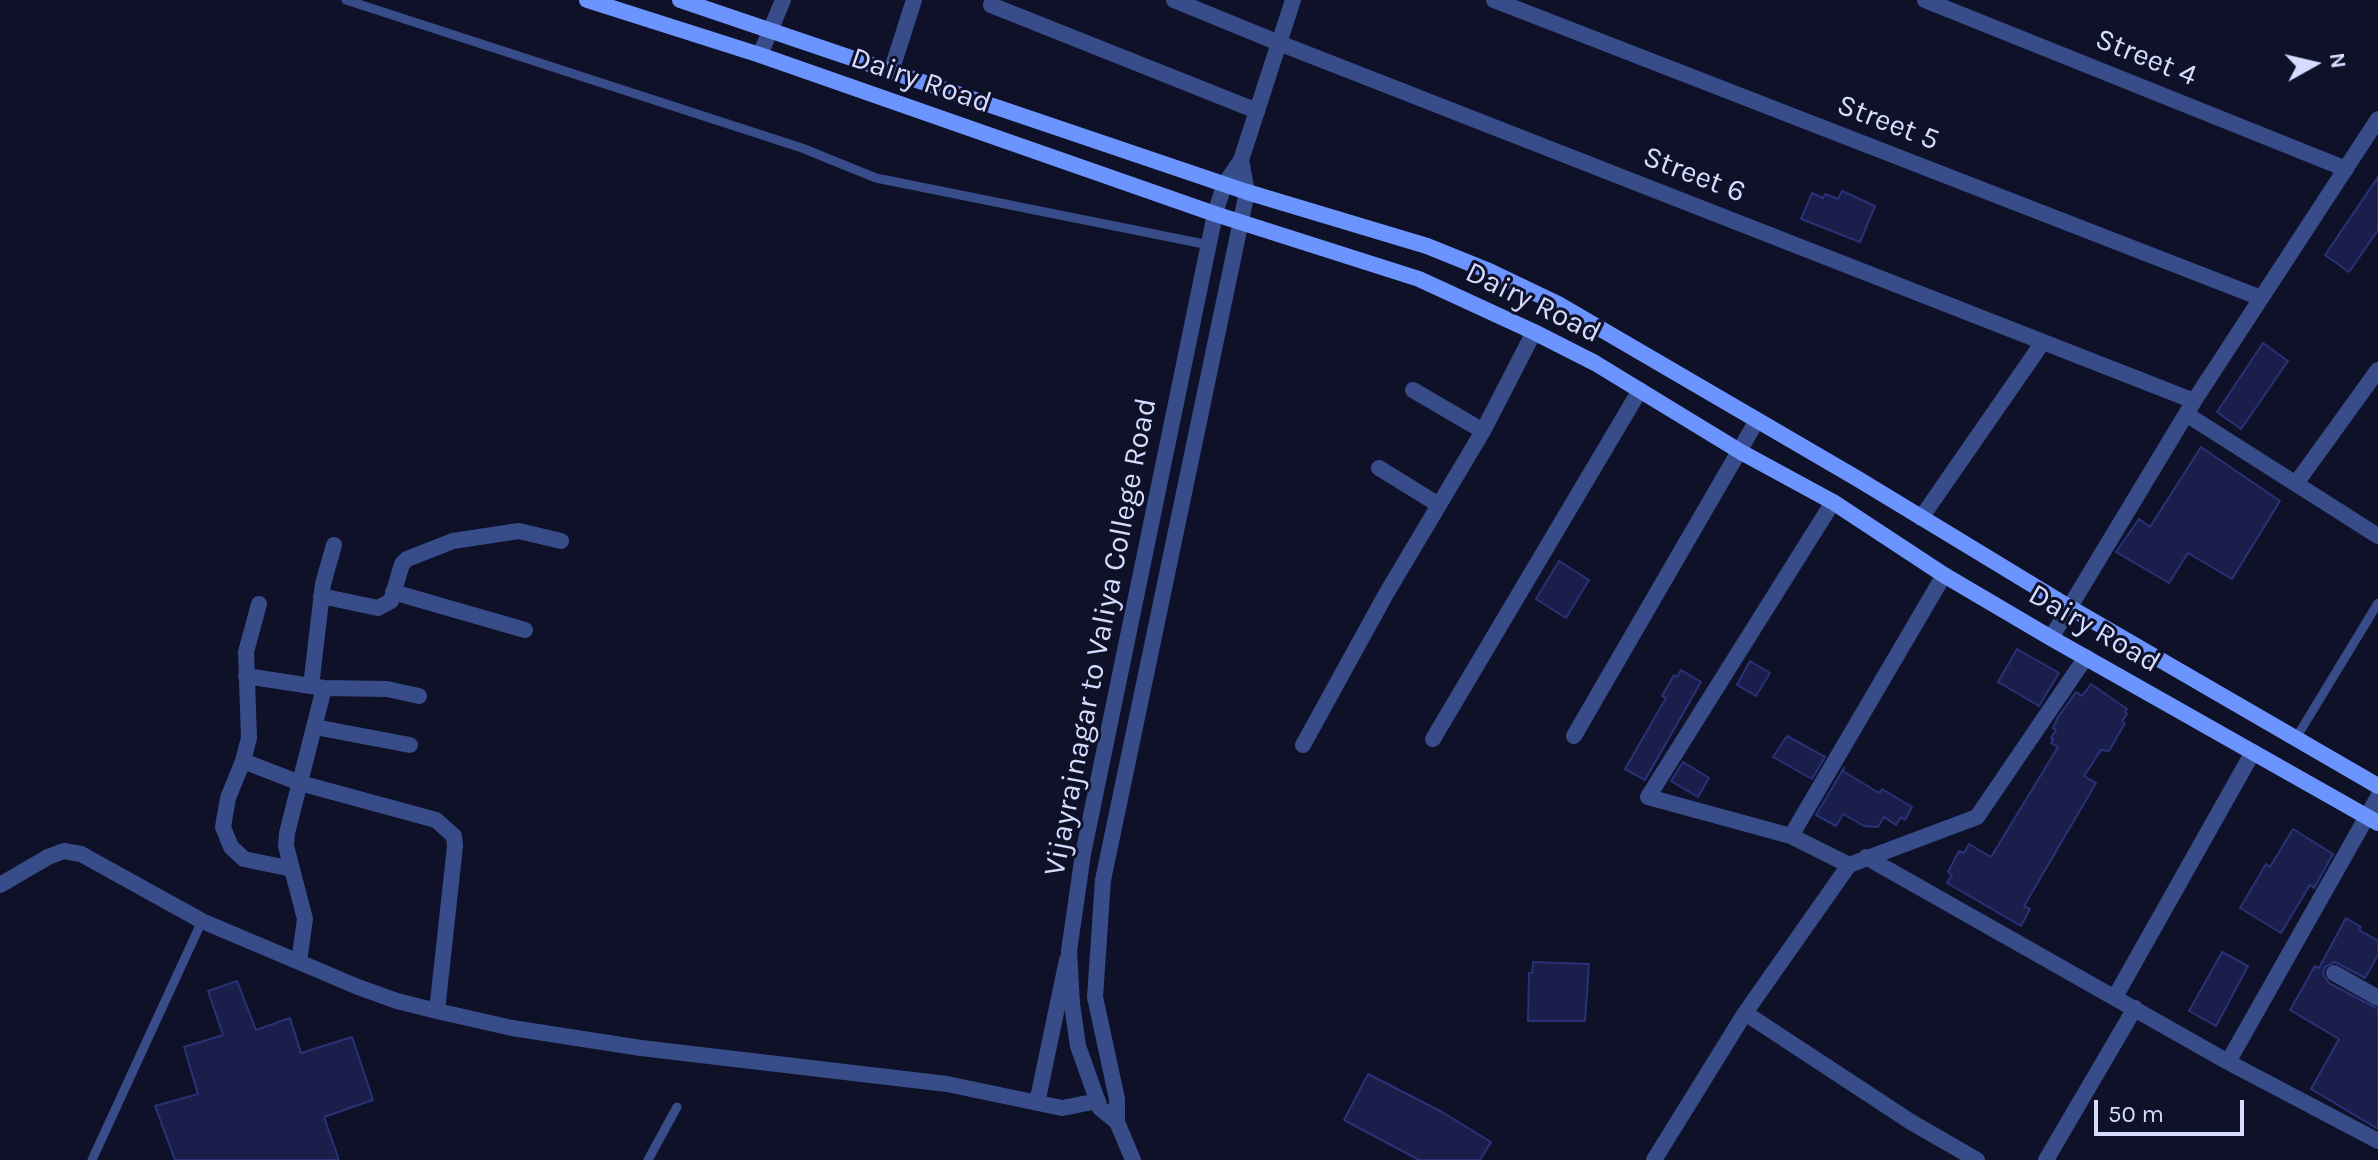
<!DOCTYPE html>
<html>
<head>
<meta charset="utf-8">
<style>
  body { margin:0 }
  #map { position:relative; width:2378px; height:1160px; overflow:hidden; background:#0e1128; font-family:Karla,sans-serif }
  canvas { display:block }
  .north { position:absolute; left:2274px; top:24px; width:80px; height:80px; -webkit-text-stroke:6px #0e1128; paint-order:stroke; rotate:82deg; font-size:22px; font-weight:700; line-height:32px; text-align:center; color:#d5dcff }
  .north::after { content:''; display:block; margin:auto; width:28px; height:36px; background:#d5dcff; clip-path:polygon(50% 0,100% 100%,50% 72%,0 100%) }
  .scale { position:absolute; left:2094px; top:1100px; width:150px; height:36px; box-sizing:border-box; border:4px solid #d5dcff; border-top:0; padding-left:10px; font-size:24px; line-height:28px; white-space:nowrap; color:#d5dcff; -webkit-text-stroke:6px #0e1128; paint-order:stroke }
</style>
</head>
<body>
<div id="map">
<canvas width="2378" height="1160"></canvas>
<div class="north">N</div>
<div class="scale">50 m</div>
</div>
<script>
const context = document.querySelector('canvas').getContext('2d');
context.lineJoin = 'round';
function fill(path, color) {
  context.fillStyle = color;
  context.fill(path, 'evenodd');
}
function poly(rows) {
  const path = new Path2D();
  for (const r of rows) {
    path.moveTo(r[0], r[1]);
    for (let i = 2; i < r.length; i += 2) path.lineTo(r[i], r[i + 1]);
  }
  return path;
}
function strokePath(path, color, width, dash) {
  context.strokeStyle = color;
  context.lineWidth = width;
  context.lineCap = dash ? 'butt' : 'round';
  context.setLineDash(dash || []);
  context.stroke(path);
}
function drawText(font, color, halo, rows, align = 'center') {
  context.font = font + ' Karla,sans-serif';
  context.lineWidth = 6;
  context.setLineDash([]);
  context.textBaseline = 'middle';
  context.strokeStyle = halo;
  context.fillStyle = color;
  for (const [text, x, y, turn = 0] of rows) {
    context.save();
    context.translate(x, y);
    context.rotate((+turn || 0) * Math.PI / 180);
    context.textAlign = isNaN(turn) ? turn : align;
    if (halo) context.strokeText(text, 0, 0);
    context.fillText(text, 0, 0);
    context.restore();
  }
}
const building = poly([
  [2378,177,2378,230,2349,272,2325,255,2378,177],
  [1842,191,1875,206,1860,242,1801,219,1812,193,1823,198,1825,194,1838,199,1842,191],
  [2263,343,2288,361,2241,429,2217,412,2263,343],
  [2201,447,2280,501,2232,579,2188,553,2169,583,2116,552,2139,519,2150,527,2201,447],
  [1559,561,1589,580,1566,618,1536,599,1559,561],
  [2017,649,2059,673,2039,706,1998,682,2017,649],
  [1750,661,1770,673,1756,696,1737,685,1750,661],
  [1681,670,1701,682,1645,780,1625,769,1666,698,1662,696,1674,675,1677,677,1681,670],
  [2091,684,2127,709,2125,712,2127,714,2122,721,2125,723,2109,751,2101,750,2084,776,2096,783,2024,906,2030,909,2021,926,1947,883,1952,875,1948,872,1959,851,1964,853,1969,844,1991,857,2058,747,2051,743,2053,740,2051,738,2056,730,2053,728,2058,717,2076,692,2082,696,2091,684],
  [1787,736,1825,757,1812,779,1773,757,1787,736],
  [1683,762,1709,778,1698,797,1671,781,1683,762],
  [1844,768,1843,771,1879,793,1882,789,1912,807,1905,820,1901,817,1896,825,1884,817,1878,827,1864,826,1843,814,1836,826,1816,815,1844,768],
  [2293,829,2333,854,2314,888,2310,885,2281,933,2240,908,2266,864,2270,867,2293,829],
  [2346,918,2361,927,2359,930,2378,941,2378,955,2365,978,2335,962,2325,967,2323,974,2329,983,2378,1009,2378,1129,2311,1089,2339,1039,2290,1010,2315,966,2319,968,2346,918],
  [2222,952,2248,966,2216,1026,2189,1011,2222,952],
  [1533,962,1589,964,1585,1021,1528,1021,1529,973,1532,973,1533,962],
  [237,981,256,1030,290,1018,301,1053,352,1037,373,1100,324,1117,339,1160,175,1160,155,1106,198,1094,184,1047,223,1035,208,991,237,981],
  [1368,1074,1442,1112,1491,1142,1480,1160,1419,1160,1344,1120,1368,1074]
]);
fill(building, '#191e4a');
strokePath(building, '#2a3277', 2);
strokePath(poly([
  [346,0,802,148,876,178,1209,245],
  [2296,738,2378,603],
  [92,1160,202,921],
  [648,1160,677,1107]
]), '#374c89', 9);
strokePath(poly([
  [1174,0,1279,43,2194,401],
  [1494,0,2261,298],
  [1925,0,2346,169],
  [991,5,1257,111],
  [760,55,783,0],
  [891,72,914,0],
  [1413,390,1483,431],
  [2186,414,2378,536],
  [1379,468,1439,505],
  [2297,482,2378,370],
  [1833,502,1648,797,1791,836,1849,865],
  [1921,518,2043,342],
  [393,592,525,630],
  [321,596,378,608,391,601,402,564,407,559,453,541,519,531,561,541],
  [259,604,246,652,249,738,243,761,228,798,223,827,231,847,244,859,292,869],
  [2051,638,2194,401,2378,119],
  [246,676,324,688,387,689,419,696],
  [311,686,323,584,334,545],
  [315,727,410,745],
  [1574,736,1756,422],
  [1433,739,1640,390],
  [1303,745,1386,594,1483,431,1534,332],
  [243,761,300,783,436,820,454,836,455,846,437,1011],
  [1791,836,1944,575],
  [1866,857,2228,1062,2378,1141],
  [0,885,48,857,64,851,81,854,202,921,358,987,397,1001,437,1011,512,1028,641,1048,947,1084,1062,1108,1098,1101],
  [299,962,305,919,286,846,287,833,324,688],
  [2334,973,2378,998],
  [2115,997,2253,752],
  [1745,1013,1911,1122,1977,1160],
  [2228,1062,2378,797],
  [1037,1103,1067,960],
  [1654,1160,1745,1013,1849,865,1977,817,2086,657],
  [2046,1160,2135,1008]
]), '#374c89', 16);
strokePath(poly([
  [1117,1122,1100,1108,1078,1046,1072,1004,1069,951,1083,854,1215,214,1224,185,1241,160,1293,0],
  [1133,1160,1117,1122,1117,1099,1095,997,1103,880,1247,192,1241,160]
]), '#374c89', 16);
strokePath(poly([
  [587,0,760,55,1215,214,1419,279,1534,332,1595,363,1741,452,1833,502,1944,575,2051,638,2378,823],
  [680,0,1247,192,1427,246,1489,271,1558,304,1858,479,2069,607,2378,786]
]), '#6c94ff', 16);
drawText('30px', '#d5dcff', '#0e1128', [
  ["Street 4",2146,58,22],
  ["Dairy Road",921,81,19],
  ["Street 5",1888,123,21],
  ["Street 6",1694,175,21],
  ["Dairy Road",1533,303,26],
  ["Dairy Road",2094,629,30],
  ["Vijayrajnagar to Valiya College Road",1101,637,-79]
]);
</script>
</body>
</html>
